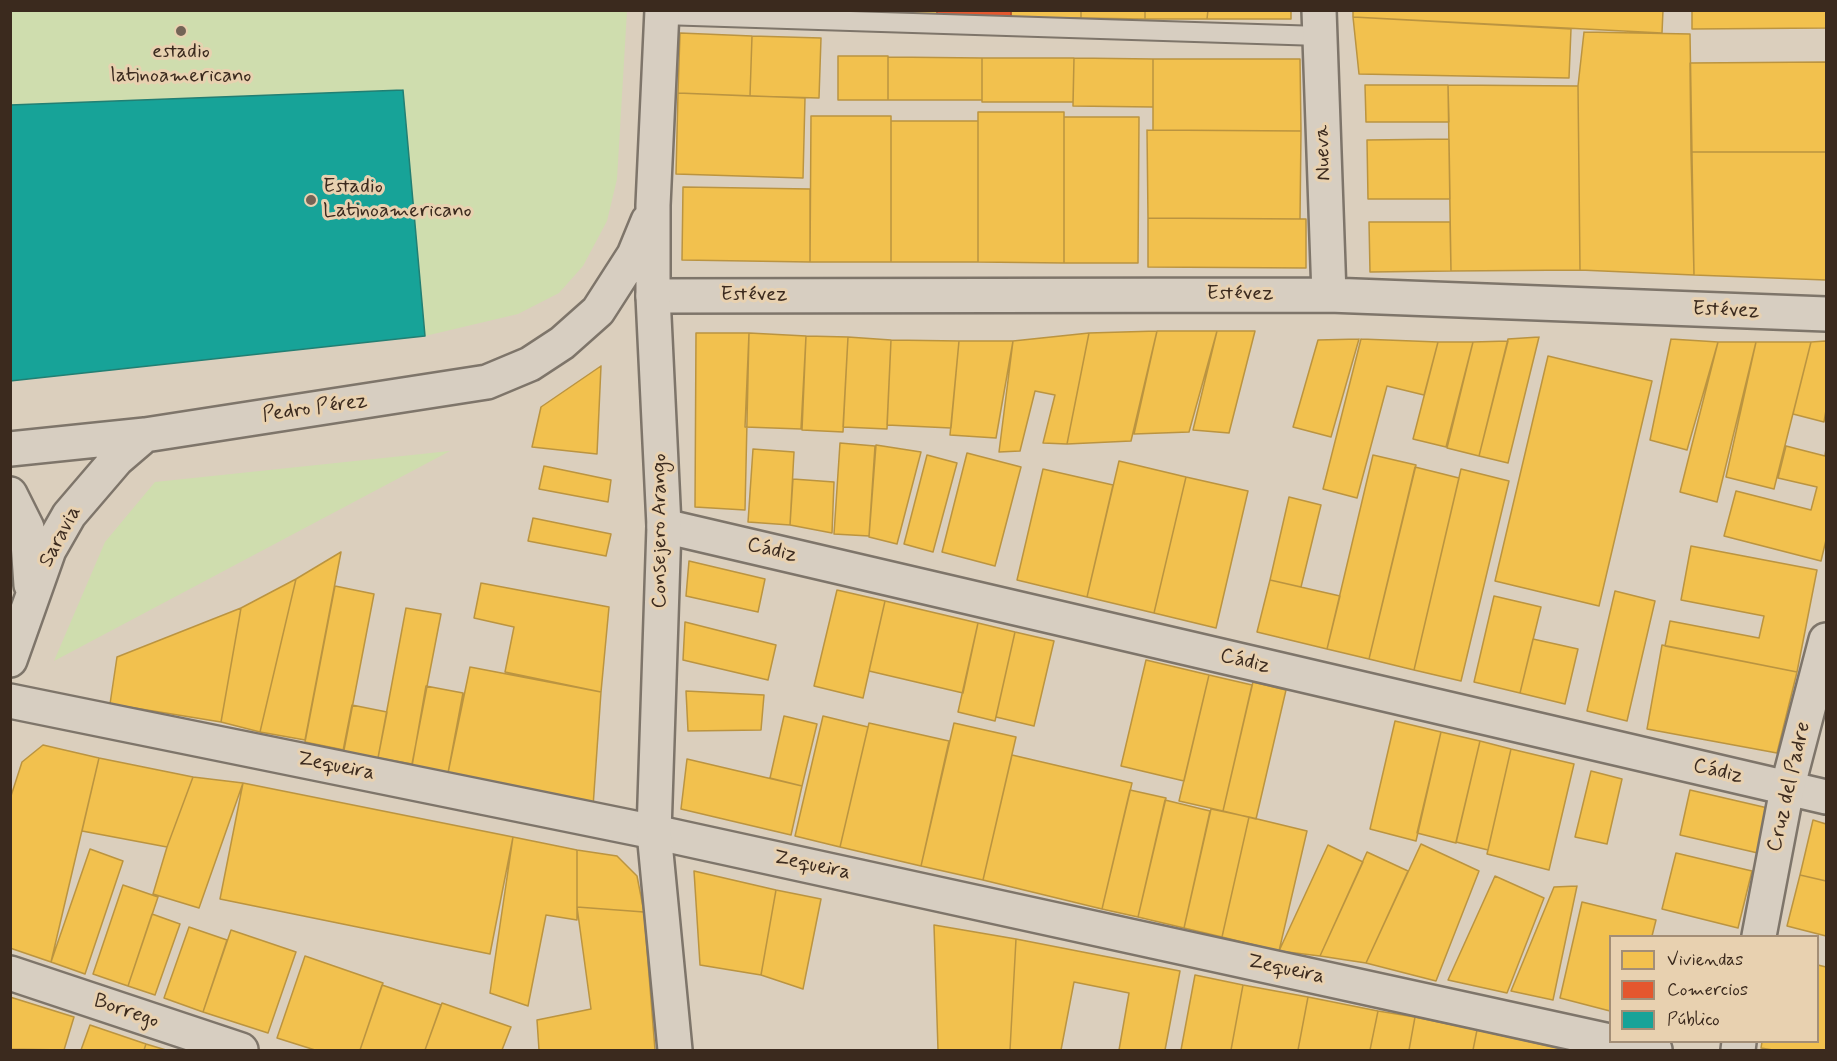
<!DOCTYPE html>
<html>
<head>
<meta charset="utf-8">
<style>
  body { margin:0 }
  #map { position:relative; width:1837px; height:1061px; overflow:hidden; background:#dbcfbd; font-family:Mynerve,sans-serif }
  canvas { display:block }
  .frame { position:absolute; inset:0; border:12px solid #3b2a1e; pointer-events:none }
  .legend { position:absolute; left:1609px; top:935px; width:210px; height:108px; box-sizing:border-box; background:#e8d1b0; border:2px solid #a38e76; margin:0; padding:8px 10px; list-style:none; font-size:18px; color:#3b2a1e }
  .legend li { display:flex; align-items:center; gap:12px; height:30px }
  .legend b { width:30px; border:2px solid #a38e76 }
</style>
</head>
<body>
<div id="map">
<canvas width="1837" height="1061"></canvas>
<div class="frame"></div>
<ul class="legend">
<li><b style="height:16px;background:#f2c14e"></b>Viviendas</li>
<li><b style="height:16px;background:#e4572e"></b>Comercios</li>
<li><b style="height:16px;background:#17a398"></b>Público</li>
</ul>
</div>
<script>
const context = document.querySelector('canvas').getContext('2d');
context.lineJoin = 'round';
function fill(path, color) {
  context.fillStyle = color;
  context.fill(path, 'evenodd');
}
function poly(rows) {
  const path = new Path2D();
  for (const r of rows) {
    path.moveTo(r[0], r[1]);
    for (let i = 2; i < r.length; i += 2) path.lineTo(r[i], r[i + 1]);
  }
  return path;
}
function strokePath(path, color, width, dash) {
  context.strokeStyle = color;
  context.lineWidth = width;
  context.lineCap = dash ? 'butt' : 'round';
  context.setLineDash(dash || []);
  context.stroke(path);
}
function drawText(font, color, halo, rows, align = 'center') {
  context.font = font + ' Mynerve,sans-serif';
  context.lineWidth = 6;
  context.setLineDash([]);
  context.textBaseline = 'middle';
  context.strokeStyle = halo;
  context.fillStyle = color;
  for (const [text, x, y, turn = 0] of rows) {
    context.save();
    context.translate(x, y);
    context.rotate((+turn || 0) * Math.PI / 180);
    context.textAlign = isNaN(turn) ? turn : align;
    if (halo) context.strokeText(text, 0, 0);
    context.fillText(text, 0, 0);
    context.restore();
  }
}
fill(poly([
  [10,11,627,11,617,179,607,221,583,266,559,293,518,314,425,336,11,381],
  [450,451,54,661,105,542,155,482]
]), '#cfddae');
const homes = poly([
  [883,10,937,10,937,18,883,18,883,10],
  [1011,10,1081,10,1081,18,1011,18,1011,10],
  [1081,10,1145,10,1145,19,1081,18,1081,10],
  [1145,10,1208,10,1207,19,1145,19,1145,10],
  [1208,10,1291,10,1291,19,1207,19,1208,10],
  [1353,10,1663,10,1662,33,1353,17,1353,10],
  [1692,10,1826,10,1826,28,1692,29,1692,10],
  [1353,17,1571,29,1569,78,1359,74,1353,17],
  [1584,32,1690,34,1694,275,1580,270,1578,86,1584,32],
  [680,33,752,36,750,96,678,93,680,33],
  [752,36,821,38,819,98,750,96,752,36],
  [838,56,888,56,888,100,838,100,838,56],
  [888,57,982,58,982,100,888,100,888,57],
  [982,58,1074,58,1073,102,982,102,982,58],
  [1074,58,1153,59,1153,107,1073,106,1074,58],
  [1153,59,1300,59,1301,131,1153,130,1153,59],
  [1826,62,1826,152,1691,152,1690,63,1826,62],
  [1365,85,1448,85,1449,122,1366,122,1365,85],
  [1448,85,1578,86,1580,270,1451,271,1448,85],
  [678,93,805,98,803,178,676,174,678,93],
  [978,112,1064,112,1064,263,978,262,978,112],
  [811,116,891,116,891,262,810,262,811,116],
  [1064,117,1139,117,1138,263,1064,263,1064,117],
  [891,121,978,121,978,262,891,262,891,121],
  [1147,130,1301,131,1300,219,1148,218,1147,130],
  [1449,139,1450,199,1368,199,1367,140,1449,139],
  [1691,152,1826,152,1826,280,1694,275,1691,152],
  [683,187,810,189,810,262,682,260,683,187],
  [1148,218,1306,219,1306,268,1148,267,1148,218],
  [1369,222,1450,222,1451,271,1370,272,1369,222],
  [1157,331,1217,331,1189,432,1134,434,1157,331],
  [1157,331,1131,441,1067,444,1089,333,1157,331],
  [1217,331,1255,331,1229,433,1193,430,1217,331],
  [696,333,749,333,745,510,695,507,696,333],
  [749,333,806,336,801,429,745,427,749,333],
  [1089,333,1067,444,1043,443,1055,395,1035,391,1020,451,999,452,1013,341,1089,333],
  [806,336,848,337,843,432,802,430,806,336],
  [848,337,891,340,887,429,843,427,848,337],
  [1539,337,1508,463,1479,456,1508,339,1539,337],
  [1359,339,1331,437,1293,427,1318,340,1359,339],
  [1361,339,1438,342,1424,395,1387,386,1357,498,1323,489,1361,339],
  [1671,339,1718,342,1687,450,1650,440,1671,339],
  [891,340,959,341,951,428,887,425,891,340],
  [959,341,1013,341,996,438,950,435,959,341],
  [1508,341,1479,456,1447,448,1473,342,1508,341],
  [1826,341,1826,410,1824,422,1793,414,1811,342,1826,341],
  [1438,342,1473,342,1446,447,1413,439,1438,342],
  [1718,342,1756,342,1717,502,1680,492,1718,342],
  [1756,342,1811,342,1774,489,1726,477,1756,342],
  [1548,356,1652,381,1599,606,1495,581,1548,356],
  [601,366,597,454,532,447,541,407,601,366],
  [840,443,875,446,869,536,834,534,840,443],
  [876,445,921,452,897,544,869,537,876,445],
  [1786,446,1825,456,1826,448,1826,540,1821,561,1724,536,1736,491,1811,510,1817,487,1778,478,1786,446],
  [753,449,794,452,790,525,748,522,753,449],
  [967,453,1021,467,995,566,942,552,967,453],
  [927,455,957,463,933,552,904,544,927,455],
  [1373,455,1416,465,1369,659,1327,649,1373,455],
  [1119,461,1186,477,1154,613,1087,597,1119,461],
  [544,466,611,480,608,502,539,489,544,466],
  [1415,467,1459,478,1414,670,1369,659,1415,467],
  [1043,469,1113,485,1087,597,1017,580,1043,469],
  [1461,469,1509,481,1461,681,1414,670,1461,469],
  [1186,477,1248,491,1216,628,1154,613,1186,477],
  [793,479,834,482,832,533,790,525,793,479],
  [1289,497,1321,505,1301,587,1270,580,1289,497],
  [533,518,611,534,606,556,528,541,533,518],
  [1691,546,1817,570,1797,672,1665,646,1670,621,1759,638,1764,616,1681,600,1691,546],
  [341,552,305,740,260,732,296,579,341,552],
  [689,561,765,579,758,612,686,596,689,561],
  [296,579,260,732,221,722,241,608,296,579],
  [1270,580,1340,596,1327,649,1257,632,1270,580],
  [481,583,609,607,601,692,505,672,514,627,474,618,481,583],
  [335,586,374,594,344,750,305,742,335,586],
  [837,590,885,601,863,698,814,686,837,590],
  [1615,591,1655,601,1627,721,1587,711,1615,591],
  [1494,596,1541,607,1520,693,1474,682,1494,596],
  [885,601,978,623,963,693,869,671,885,601],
  [241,608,221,722,110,704,117,657,241,608],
  [406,608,441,614,412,764,378,758,406,608],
  [685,622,776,645,768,680,683,660,685,622],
  [978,623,1015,632,995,721,958,712,978,623],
  [1015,632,1054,641,1034,726,996,717,1015,632],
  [1533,639,1578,649,1565,704,1520,693,1533,639],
  [1662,645,1797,672,1777,753,1647,729,1662,645],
  [1146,660,1209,675,1184,781,1121,766,1146,660],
  [470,667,601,692,593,807,448,773,470,667],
  [1209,675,1252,685,1223,811,1179,801,1209,675],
  [1253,682,1286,690,1256,819,1223,811,1253,682],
  [426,686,463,693,448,773,412,766,426,686],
  [686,691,764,695,761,730,688,731,686,691],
  [352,705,387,712,378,758,343,751,352,705],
  [784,716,817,724,802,786,770,778,784,716],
  [823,716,868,727,840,847,795,836,823,716],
  [1395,721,1441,732,1416,841,1370,829,1395,721],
  [869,723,949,741,921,866,840,847,869,723],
  [954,723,1016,737,983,880,921,866,954,723],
  [1441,732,1480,741,1456,843,1417,833,1441,732],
  [1480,741,1511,749,1488,850,1456,842,1480,741],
  [43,745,99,758,51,962,10,948,10,799,22,762,43,745],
  [1511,749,1574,764,1549,870,1487,854,1511,749],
  [1012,755,1132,783,1102,909,983,880,1012,755],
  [99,758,193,777,167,847,82,831,99,758],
  [687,759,802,786,791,835,681,809,687,759],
  [1591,771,1622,779,1607,844,1575,837,1591,771],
  [193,777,243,783,199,908,153,894,167,847,193,777],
  [243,783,513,837,490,954,220,899,243,783],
  [1130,790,1166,798,1138,917,1102,909,1130,790],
  [1690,790,1772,809,1762,854,1680,835,1690,790],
  [1165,800,1210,811,1184,928,1138,917,1165,800],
  [1211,809,1249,817,1222,937,1184,928,1211,809],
  [1249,817,1307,831,1279,951,1222,937,1249,817],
  [1813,820,1826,824,1826,881,1800,875,1813,820],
  [513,837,577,850,577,920,546,915,528,1006,490,993,513,837],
  [1421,844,1479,871,1436,981,1366,963,1421,844],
  [1328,845,1363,862,1320,956,1279,951,1328,845],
  [90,849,123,861,85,974,51,962,90,849],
  [577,850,617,856,637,876,644,912,577,907,577,850],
  [1367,852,1408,871,1366,963,1320,956,1367,852],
  [1676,853,1752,871,1738,928,1662,909,1676,853],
  [694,871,776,890,761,975,700,965,694,871],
  [1800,875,1826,881,1826,936,1787,926,1800,875],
  [1495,876,1544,898,1507,993,1448,980,1495,876],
  [123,885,158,897,128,986,93,974,123,885],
  [1577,886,1553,1000,1511,991,1554,887,1577,886],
  [776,890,821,899,803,989,761,975,776,890],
  [1582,902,1656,920,1652,936,1610,936,1610,1011,1560,998,1582,902],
  [577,907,644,912,655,1050,539,1050,537,1020,591,1009,577,907],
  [152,914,180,924,155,995,128,986,152,914],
  [934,925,1016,939,1010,1050,938,1050,934,925],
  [189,927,227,940,203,1012,164,998,189,927],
  [231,930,296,952,268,1033,203,1012,231,930],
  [1016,939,1180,971,1165,1050,1119,1050,1129,993,1074,982,1061,1050,1010,1050,1016,939],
  [305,956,383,983,360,1050,315,1050,277,1038,305,956],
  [1818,965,1826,967,1826,1050,1773,1050,1761,1048,1762,1042,1818,1042,1818,965],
  [1195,975,1243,985,1231,1050,1181,1050,1195,975],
  [382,985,441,1005,425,1050,360,1050,382,985],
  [1243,985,1308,997,1298,1050,1231,1050,1243,985],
  [10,997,74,1017,64,1050,10,1049,10,997],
  [1308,997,1378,1011,1370,1050,1298,1050,1308,997],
  [442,1003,511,1027,502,1050,425,1050,442,1003],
  [1378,1011,1415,1017,1409,1050,1370,1050,1378,1011],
  [1415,1017,1477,1030,1473,1050,1409,1050,1415,1017],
  [90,1025,146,1044,144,1050,81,1050,90,1025],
  [1477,1030,1567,1050,1473,1050,1477,1030],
  [146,1044,166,1050,144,1050,146,1044]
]);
fill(homes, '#f2c14e');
strokePath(homes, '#bb9440', 1.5);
const shops = poly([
  [937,10,1011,10,1011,18,937,18,937,10]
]);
fill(shops, '#e4572e');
strokePath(shops, '#b14a29', 1.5);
const public = poly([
  [403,90,425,336,10,381,10,105,403,90]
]);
fill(public, '#17a398');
strokePath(public, '#227f73', 1.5);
const service = poly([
  [662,15,1320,36]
]);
const minor = poly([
  [1319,10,1329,295],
  [653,296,1329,295,1826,314],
  [664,526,1826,797],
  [10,701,654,832,1610,1041],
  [10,973,241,1050],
  [1614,1042,1655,1050]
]);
const tertiary = poly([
  [662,10,653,205,653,296,664,526,654,832,675,1050],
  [10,449,145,435,487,382,530,364,562,343,598,311,634,255,648,221],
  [10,494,27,528,31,585],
  [10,660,49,550,69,515,117,459,145,435],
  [1759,936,1787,789,1826,640],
  [1738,1050,1739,1042]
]);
strokePath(service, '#7e756a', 22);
strokePath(minor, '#7e756a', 38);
strokePath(tertiary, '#7e756a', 38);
strokePath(service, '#d7cec1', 18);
strokePath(minor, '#d7cec1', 33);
strokePath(tertiary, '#d7cec1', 33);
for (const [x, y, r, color] of [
  [181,31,6,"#736456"],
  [311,200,6,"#736456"]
]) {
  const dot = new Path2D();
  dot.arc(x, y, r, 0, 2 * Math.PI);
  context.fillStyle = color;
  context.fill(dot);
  strokePath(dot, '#e8d1b0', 2);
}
drawText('21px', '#3b2a1e', '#e8d1b0', [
  ["estadio",181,53],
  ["latinoamericano",181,77],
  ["Estadio",323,188,"left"],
  ["Latinoamericano",323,212,"left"]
]);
drawText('21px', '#3b2a1e', '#e8d1b0', [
  ["Nueva",1324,153,-92],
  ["Estévez",1240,295],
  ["Estévez",754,296],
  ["Estévez",1726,311,2],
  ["Pedro Pérez",315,409,-8],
  ["Consejero Arango",661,531,-90],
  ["Saravia",61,537,-62],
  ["Cádiz",772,551,13],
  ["Cádiz",1245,662,13],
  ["Zequeira",336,767,11],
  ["Cádiz",1718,772,13],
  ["Cruz del Padre",1790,787,-77],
  ["Zequeira",812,866,12],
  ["Zequeira",1286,970,12],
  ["Borrego",126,1012,19]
]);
</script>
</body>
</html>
